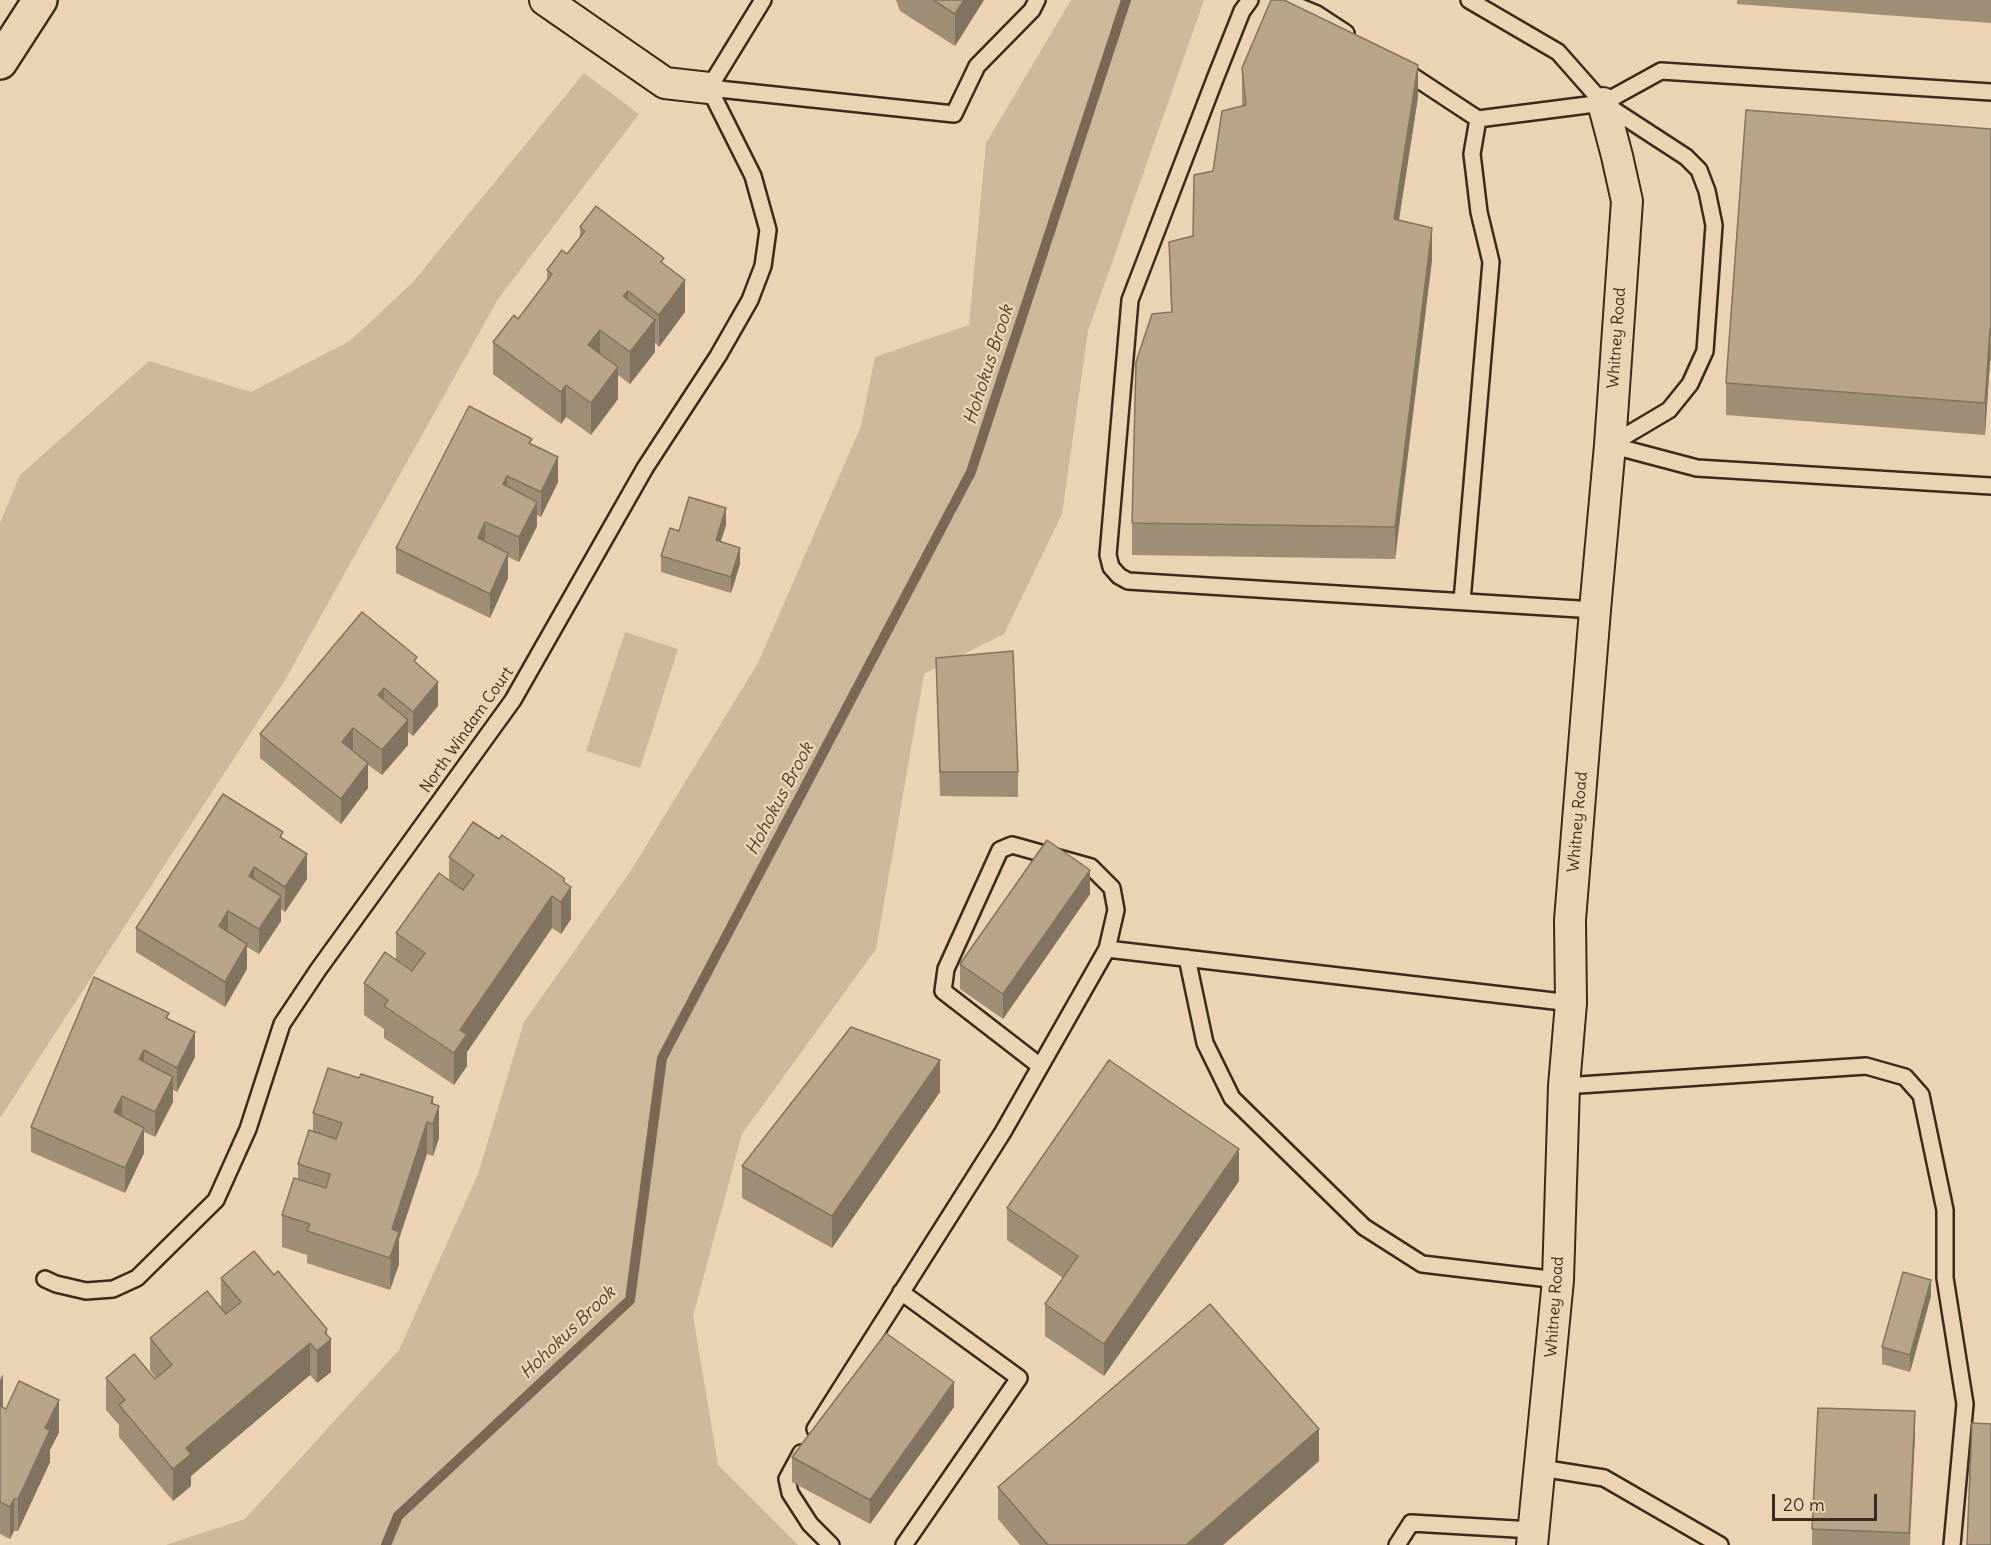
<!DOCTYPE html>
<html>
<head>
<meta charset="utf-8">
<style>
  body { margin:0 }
  #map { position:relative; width:1991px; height:1545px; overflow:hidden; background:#ebd3b3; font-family:Delius,sans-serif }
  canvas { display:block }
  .scale { position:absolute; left:1772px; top:1494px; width:105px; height:27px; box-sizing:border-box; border:3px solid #3b2a1e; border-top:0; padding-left:8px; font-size:18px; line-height:21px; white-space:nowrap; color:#3b2a1e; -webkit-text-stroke:4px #ebd3b3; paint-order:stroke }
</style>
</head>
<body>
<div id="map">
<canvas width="1991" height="1545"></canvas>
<div class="scale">20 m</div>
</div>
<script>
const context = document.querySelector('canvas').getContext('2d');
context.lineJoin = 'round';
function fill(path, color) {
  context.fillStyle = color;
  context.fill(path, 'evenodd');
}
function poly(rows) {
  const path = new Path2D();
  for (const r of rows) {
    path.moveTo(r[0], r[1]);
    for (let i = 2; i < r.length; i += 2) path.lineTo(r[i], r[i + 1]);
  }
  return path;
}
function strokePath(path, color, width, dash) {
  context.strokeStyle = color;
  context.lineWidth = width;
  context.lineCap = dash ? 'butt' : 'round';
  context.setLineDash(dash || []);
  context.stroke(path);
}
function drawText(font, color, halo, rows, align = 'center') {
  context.font = font + ' Delius,sans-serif';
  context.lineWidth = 5;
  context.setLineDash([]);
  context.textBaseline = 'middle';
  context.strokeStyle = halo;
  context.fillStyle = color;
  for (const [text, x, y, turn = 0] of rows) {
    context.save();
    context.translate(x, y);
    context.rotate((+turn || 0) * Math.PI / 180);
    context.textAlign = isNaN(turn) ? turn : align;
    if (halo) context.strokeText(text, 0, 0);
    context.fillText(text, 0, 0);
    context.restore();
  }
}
fill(poly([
  [1071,0,1204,0,1088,331,1062,514,1004,634,924,674,876,949,742,1134,693,1316,718,1465,798,1545,166,1545,245,1519,399,1350,478,1174,524,1022,630,872,758,663,861,426,875,357,969,325,986,143],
  [584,73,639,114,498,299,285,680,0,1118,0,523,20,475,149,361,251,392,350,341,413,282],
  [625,632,678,649,640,768,586,751]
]), '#cfb79b');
strokePath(poly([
  [386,1545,398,1516,630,1300,662,1058,971,472,1126,0]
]), '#7b6754', 10);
const service = poly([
  [1250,0,1242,11,1215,79,1130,300,1108,555,1111,567,1119,576,1128,581,1595,610],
  [1283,0,1317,14,1346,33],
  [1469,0,1558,52,1603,103,1686,157,1699,170,1707,191,1714,225,1705,351,1690,384,1669,410,1610,445],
  [1402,69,1478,119],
  [709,88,954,114,977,66,1032,10,1037,0],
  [709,88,763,0],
  [1610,445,1697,468,1991,486],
  [1462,601,1491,262,1479,212,1472,154,1478,119,1603,103,1661,71,1991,92],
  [1187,958,1205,1043,1232,1098,1364,1227,1422,1264,1558,1280],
  [1040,1066,943,991,946,969,1000,850,1012,845,1091,867,1112,888,1116,910,1107,949],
  [1564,1086,1866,1066,1905,1077,1921,1095,1945,1210,1945,1278,1965,1404,1952,1545],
  [45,1279,56,1284,86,1291,113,1289,137,1278,216,1200,248,1129,282,1024,318,970,513,700,645,468,718,356,750,300,763,266,768,230,753,176,709,88],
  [901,1292,1019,1378,904,1545],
  [815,1429,1003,1132,1107,949,1571,1003],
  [801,1453,787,1479,790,1493,810,1524,831,1545],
  [1541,1468,1604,1478,1720,1545],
  [1397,1545,1411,1523,1533,1530]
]);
const minor = poly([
  [545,0,665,83,709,88],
  [1532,1545,1558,1280,1564,1086,1571,1003,1570,920,1595,610,1610,445,1627,201,1617,156,1603,103]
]);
const tertiary = poly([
  [0,62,40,0]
]);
strokePath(service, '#3b2a1e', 20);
strokePath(minor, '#3b2a1e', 34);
strokePath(tertiary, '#3b2a1e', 38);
strokePath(service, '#ebd3b3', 15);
strokePath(minor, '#ebd3b3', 30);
strokePath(tertiary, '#ebd3b3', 33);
fill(poly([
  [896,0,984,0,955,46,900,11],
  [1737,0,1991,0,1991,23,1737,4],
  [1242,68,1418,97,1399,220,1432,260,1395,559,1132,555,1132,523,1171,312,1169,242,1193,236,1213,171,1242,106],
  [1991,129,1991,361,1990,361,1985,435,1726,415,1726,383],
  [580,227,664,264,685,312,659,347,655,343,655,352,630,384,618,375,618,399,591,435,566,417,561,424,493,374,493,342,518,319,547,280,547,270,567,254,580,237],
  [532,444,558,482,541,517,537,515,537,526,519,562,508,557,508,578,490,618,396,573,396,548],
  [726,525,720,542,740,564,731,593,661,572,661,556,679,531],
  [936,658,1018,772,1018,797,940,796],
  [417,664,438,706,413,736,408,732,408,745,382,775,368,765,368,788,341,824,260,758,260,734],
  [283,839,307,879,285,912,281,909,281,921,259,954,247,947,247,969,225,1007,136,952,136,928],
  [499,839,564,882,571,919,561,934,552,928,467,1052,467,1066,454,1085,384,1038,384,1029,364,1015,364,983,396,960,396,933,449,880,449,857],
  [1090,894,1003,1019,960,989,960,964],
  [169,1019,195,1057,177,1092,173,1090,173,1102,155,1137,144,1132,144,1153,125,1193,31,1152,31,1127],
  [359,1078,433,1104,439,1138,433,1156,427,1154,399,1239,399,1264,390,1290,307,1263,307,1255,282,1247,282,1215,298,1179,298,1164,313,1132,313,1113],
  [940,1092,832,1248,742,1198,742,1166],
  [1239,1181,1104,1376,1045,1336,1045,1304,1063,1278,1007,1240,1007,1208],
  [274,1275,327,1334,331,1372,317,1383,310,1375,191,1476,191,1486,173,1501,119,1437,119,1425,106,1410,106,1378,155,1379,156,1378,150,1370,150,1338,221,1307,221,1278],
  [1931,1296,1910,1372,1882,1364,1882,1347],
  [0,1373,2,1407,59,1432,50,1450,50,1462,18,1531,14,1531,10,1539,0,1534],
  [954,1407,870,1524,792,1482,792,1457],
  [1915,1436,1910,1545,1812,1545,1812,1529],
  [1319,1461,1223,1545,1020,1545,998,1519,998,1487]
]), '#a08d76');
fill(poly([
  [964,0,984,0,955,46,955,14],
  [1418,65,1418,97,1394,251,1394,219],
  [1432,228,1432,260,1395,559,1395,527],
  [685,280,685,312,659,347,659,315],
  [628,291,628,323,623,296],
  [655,320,655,352,630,384,630,352],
  [1990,329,1990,361,1985,435,1985,403],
  [600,330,600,362,588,345],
  [618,367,618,399,591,435,591,403],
  [566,385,566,417,561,424,561,392],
  [558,457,558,482,541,517,541,492],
  [507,476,507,500,503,484],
  [537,502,537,526,519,562,519,537],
  [726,508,726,525,716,557,716,540],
  [485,522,485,547,478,538],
  [740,548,740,564,731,593,731,577],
  [508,553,508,578,490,618,490,594],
  [438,682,438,706,413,736,413,712],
  [384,688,384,712,378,695],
  [408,720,408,745,382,775,382,750],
  [353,728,353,752,342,742],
  [368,763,368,788,341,824,341,799],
  [307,854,307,879,285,912,285,887],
  [254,867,254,892,249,876],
  [1090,870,1090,894,1003,1019,1003,994],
  [571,887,571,919,561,934,561,902],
  [281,896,281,921,259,954,259,929],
  [552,896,552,928,467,1052,467,1066,454,1085,454,1053,460,1030],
  [228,911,228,936,219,926],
  [247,944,247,969,225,1007,225,982],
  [195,1032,195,1057,177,1092,177,1068],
  [144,1050,144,1075,139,1059],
  [940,1060,940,1092,832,1248,832,1216],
  [173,1077,173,1102,155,1137,155,1112],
  [122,1096,122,1121,114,1112],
  [433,1097,433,1124,439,1106,439,1138,433,1156,433,1124,431,1103],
  [427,1122,427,1154,399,1239,399,1264,390,1290,392,1229],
  [144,1128,144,1153,125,1193,125,1168],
  [1239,1149,1239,1181,1104,1376,1104,1344],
  [1931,1280,1931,1296,1910,1372,1910,1355],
  [327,1329,327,1343,331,1339,331,1372,317,1383,317,1351],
  [310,1343,310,1375,191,1476,191,1486,173,1501,173,1469,186,1448],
  [3,1374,3,1406,0,1412,0,1380],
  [954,1382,954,1407,870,1524,870,1500],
  [59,1400,59,1432,50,1450,50,1462,18,1531,18,1499,45,1428],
  [1915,1411,1915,1436,1909,1545,1909,1533],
  [1319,1429,1319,1461,1223,1545,1186,1545],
  [14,1499,14,1531,10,1539,10,1507]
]), '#827360');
const building = poly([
  [933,0,964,0,955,14,933,0],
  [1271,0,1284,0,1418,65,1394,219,1432,228,1395,527,1132,523,1136,362,1152,314,1172,312,1169,242,1193,236,1194,175,1213,171,1222,111,1246,105,1242,68,1271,0],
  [1746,110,1991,129,1991,329,1990,329,1985,403,1726,383,1746,110],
  [596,206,664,258,661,262,685,280,659,315,628,291,623,296,655,320,630,352,600,330,588,345,618,367,591,403,566,385,561,392,493,342,514,315,518,319,552,274,547,270,562,250,567,254,585,231,580,227,596,206],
  [469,406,532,439,529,443,558,457,541,492,507,476,503,484,537,502,519,537,485,522,478,538,508,553,490,594,396,548,469,406],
  [689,497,726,508,716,540,740,548,731,577,661,556,670,528,679,531,689,497],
  [362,612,417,657,414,661,438,682,413,712,384,688,378,695,408,720,382,750,353,728,342,742,368,763,341,799,260,734,362,612],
  [1013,651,1018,772,940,772,936,658,1013,651],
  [223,794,283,832,280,837,307,854,285,887,254,867,249,876,281,896,259,929,228,911,219,926,247,944,225,982,136,928,223,794],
  [473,822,499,839,502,835,564,878,564,882,571,887,561,902,552,896,460,1030,467,1034,454,1053,384,1006,388,1000,364,983,385,952,412,971,425,953,396,933,439,873,463,890,474,875,449,857,473,822],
  [1047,840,1090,870,1003,994,960,964,1047,840],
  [94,977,169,1013,166,1018,195,1032,177,1068,144,1050,139,1059,173,1077,155,1112,122,1096,114,1112,144,1128,125,1168,31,1127,94,977],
  [851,1027,940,1060,832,1216,742,1166,851,1027],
  [1109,1060,1239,1149,1104,1344,1045,1304,1078,1256,1007,1208,1109,1060],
  [328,1068,359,1078,361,1074,433,1097,431,1103,439,1106,433,1124,427,1122,392,1229,399,1232,390,1258,307,1231,310,1224,282,1215,294,1178,326,1188,330,1174,298,1164,309,1130,336,1139,342,1123,313,1113,328,1068],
  [254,1251,274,1275,278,1271,327,1329,325,1333,331,1339,317,1351,310,1343,186,1448,191,1454,173,1469,119,1405,125,1400,106,1378,134,1354,155,1379,172,1365,150,1338,207,1291,226,1314,241,1302,221,1278,254,1251],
  [1903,1272,1931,1280,1910,1355,1882,1347,1903,1272],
  [1210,1304,1319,1429,1186,1545,1048,1545,998,1487,1210,1304],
  [886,1333,954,1382,870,1500,792,1457,886,1333],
  [19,1381,59,1400,45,1428,50,1430,18,1499,14,1499,10,1507,0,1502,0,1406,6,1409,19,1381],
  [1818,1408,1915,1411,1909,1533,1812,1529,1818,1408],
  [1972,1423,1991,1424,1991,1545,1967,1545,1972,1423]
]);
fill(building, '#baa489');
strokePath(building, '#827360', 1.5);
drawText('16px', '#3b2a1e', '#ebd3b3', [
  ["Whitney Road",1617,338,-86],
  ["North Windam Court",467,730,-55],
  ["Whitney Road",1578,822,-85],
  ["Whitney Road",1555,1307,-86]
]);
drawText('italic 18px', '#503e30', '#ebd3b3', [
  ["Hohokus Brook",989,365,-72],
  ["Hohokus Brook",780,799,-62],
  ["Hohokus Brook",568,1333,-44]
]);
</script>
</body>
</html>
